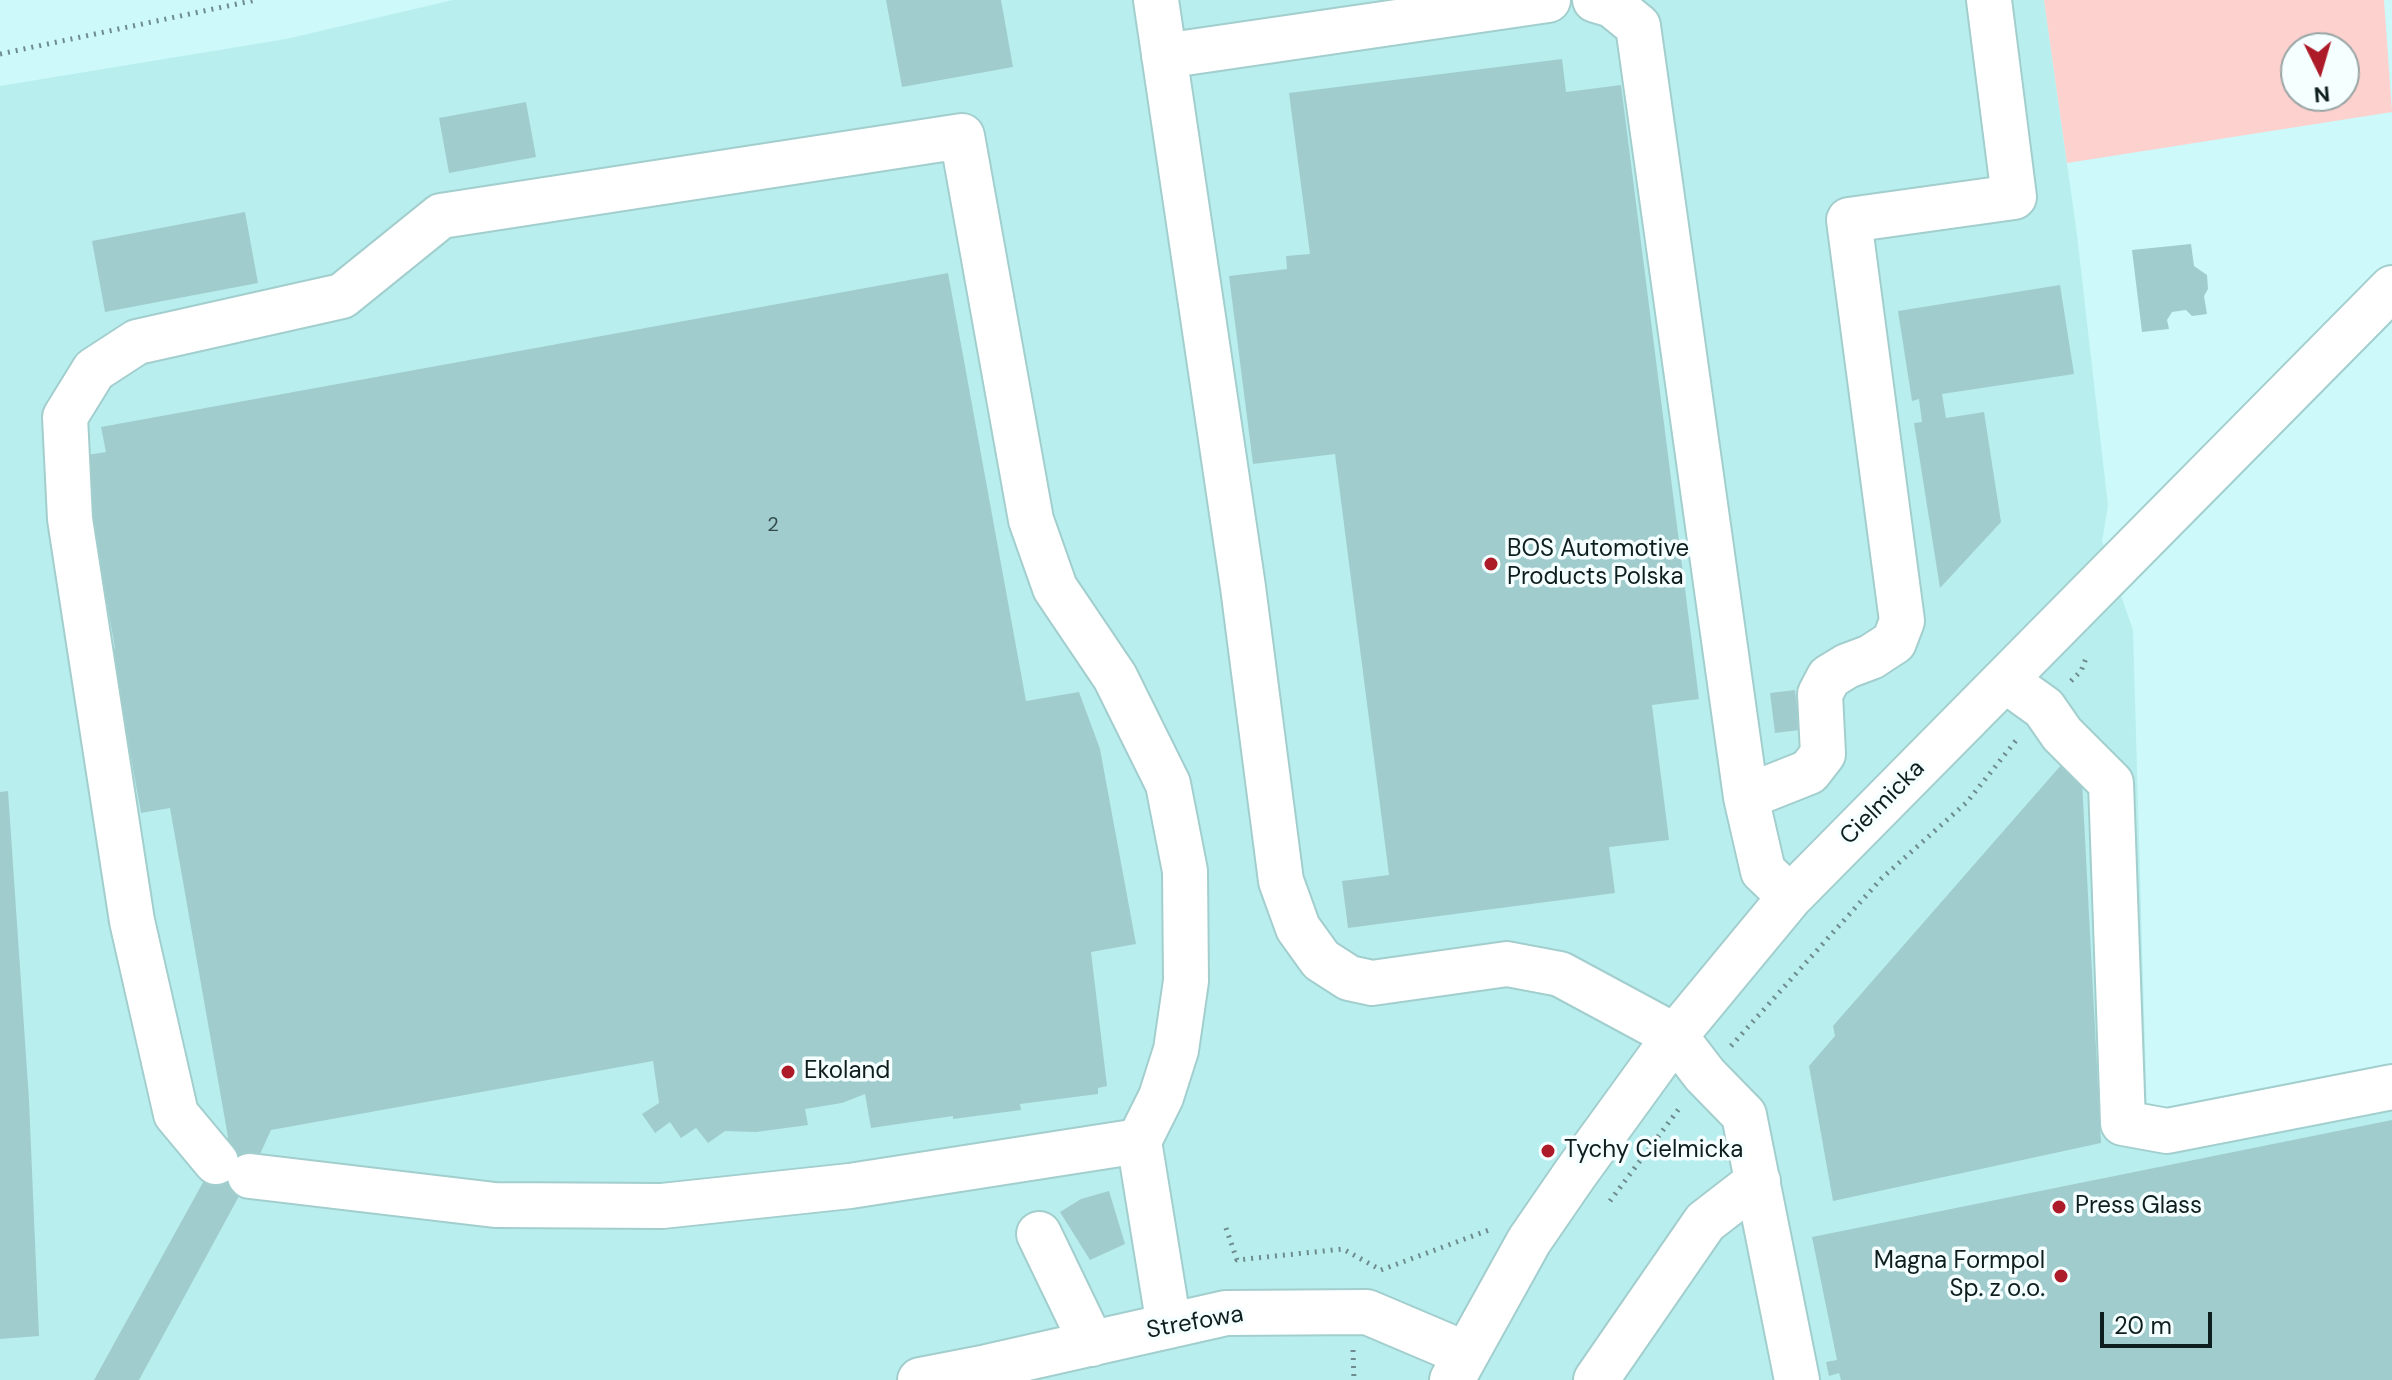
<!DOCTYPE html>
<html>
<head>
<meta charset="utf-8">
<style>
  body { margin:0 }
  #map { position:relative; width:2392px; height:1380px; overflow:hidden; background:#cdf9fa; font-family:"DM Sans",sans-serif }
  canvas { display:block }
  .north { position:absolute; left:2280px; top:32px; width:80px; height:80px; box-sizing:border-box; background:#f6ffff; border:2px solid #99a5a5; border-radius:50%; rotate:175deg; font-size:22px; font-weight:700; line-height:32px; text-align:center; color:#0e1e1f }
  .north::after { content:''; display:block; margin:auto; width:28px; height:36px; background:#ad1a28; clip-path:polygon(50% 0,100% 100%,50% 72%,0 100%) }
  .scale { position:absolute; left:2100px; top:1312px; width:112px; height:36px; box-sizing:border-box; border:4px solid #0e1e1f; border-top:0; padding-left:10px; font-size:24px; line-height:28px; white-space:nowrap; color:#0e1e1f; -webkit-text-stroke:6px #f6ffff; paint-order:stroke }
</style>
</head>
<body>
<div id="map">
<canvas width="2392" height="1380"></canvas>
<div class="north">N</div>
<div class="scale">20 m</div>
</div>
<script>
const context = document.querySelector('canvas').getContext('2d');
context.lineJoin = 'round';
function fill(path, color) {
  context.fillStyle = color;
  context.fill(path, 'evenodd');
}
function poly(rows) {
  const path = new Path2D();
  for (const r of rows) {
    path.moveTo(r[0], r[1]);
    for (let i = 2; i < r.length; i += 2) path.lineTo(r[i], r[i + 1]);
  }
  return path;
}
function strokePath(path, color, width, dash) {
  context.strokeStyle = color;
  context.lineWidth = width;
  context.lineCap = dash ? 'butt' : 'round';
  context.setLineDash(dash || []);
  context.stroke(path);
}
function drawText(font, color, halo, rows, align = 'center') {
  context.font = font + ' "DM Sans",sans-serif';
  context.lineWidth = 7;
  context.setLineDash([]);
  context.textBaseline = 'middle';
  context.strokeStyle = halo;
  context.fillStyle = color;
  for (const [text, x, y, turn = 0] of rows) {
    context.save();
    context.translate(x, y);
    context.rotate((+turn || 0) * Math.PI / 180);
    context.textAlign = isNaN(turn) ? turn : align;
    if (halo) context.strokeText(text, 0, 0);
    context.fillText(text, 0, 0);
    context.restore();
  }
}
fill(poly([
  [453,0,2044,0,2077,235,2108,506,2102,541,2133,630,2147,1115,2392,1064,2392,1380,0,1380,0,86,286,39]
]), '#b9eeef');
fill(poly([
  [2044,0,2384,0,2392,112,2067,163],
  [2296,48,2344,48,2344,96,2296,96]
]), '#fcd1ce');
fill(poly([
  [886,0,1001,0,1013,67,902,87],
  [1562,59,1566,92,1621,85,1699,699,1652,705,1669,840,1609,847,1615,893,1348,928,1342,881,1389,875,1335,454,1253,464,1229,276,1287,269,1286,256,1310,254,1289,93],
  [526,102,536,157,449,173,439,118],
  [245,212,258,283,105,312,92,241],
  [2191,244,2194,266,2207,275,2208,289,2204,296,2207,314,2192,316,2186,310,2172,312,2167,320,2169,329,2142,332,2132,250],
  [948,273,1026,701,1079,692,1100,749,1136,944,1091,952,1107,1086,1098,1088,1098,1094,1020,1104,1021,1110,953,1119,953,1116,871,1128,865,1094,842,1103,805,1109,808,1125,756,1132,725,1131,708,1143,696,1128,681,1138,670,1122,655,1133,642,1114,659,1103,653,1061,271,1130,250,1176,139,1380,94,1380,228,1137,170,808,141,813,111,646,115,648,81,456,106,452,101,427],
  [2060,285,2074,374,1942,394,1946,418,1984,412,2001,522,1940,588,1914,423,1922,422,1919,399,1912,401,1898,311],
  [1795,690,1800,730,1775,733,1770,693],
  [2081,762,2101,1143,1833,1201,1809,1066,1835,1036,1833,1026,2062,764],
  [8,791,29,1100,39,1336,0,1339,0,792],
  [2392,1120,2392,1380,1841,1380,1839,1373,1829,1376,1826,1362,1837,1360,1812,1237],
  [1109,1191,1125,1244,1090,1260,1060,1212,1081,1199]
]), '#a1cccd');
const minor = poly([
  [1156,0,1243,587,1281,881,1298,928,1321,960,1349,978,1372,983,1507,964,1560,974,1675,1036,1705,1075,1744,1115,1797,1380],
  [1595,0,1612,5,1638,26,1746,797,1763,871,1790,897],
  [1164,56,1548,0],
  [2005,680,2044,708,2062,734,2111,783,2123,1123,2167,1131,2392,1087],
  [1746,797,1809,772,1823,754,1820,694,1829,677,1847,666,1871,657,1894,642,1902,621,1849,220,2014,197,1989,0],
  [1139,1141,1169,1326],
  [216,1162,176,1114,132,921,70,519,65,417,94,370,137,342,342,296,441,216,962,136,1031,520,1055,588,1115,677,1168,784,1185,871,1186,981,1176,1050,1161,1097,1139,1141,850,1186,662,1206,495,1205,250,1176],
  [1039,1234,1092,1344],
  [920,1380,987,1367,1226,1313,1367,1312,1466,1354],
  [1452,1380,1529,1241,1575,1174,1675,1036,1790,897,2392,288],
  [1596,1380,1705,1222,1758,1181]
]);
strokePath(minor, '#a3cece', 48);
strokePath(poly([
  [0,54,256,0],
  [2071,681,2081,671,2087,656],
  [1731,1046,1882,878,1967,802,2018,738],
  [1610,1201,1681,1106],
  [1226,1228,1237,1260,1343,1249,1381,1270],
  [1381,1270,1489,1230],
  [1353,1350,1354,1380]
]), '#6e8c8d', 5, [2, 6]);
strokePath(minor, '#fff', 44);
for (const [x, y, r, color] of [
  [1491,564,8,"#ad1a28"],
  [788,1072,8,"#ad1a28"],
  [1548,1151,8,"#ad1a28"],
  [2059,1207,8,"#ad1a28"],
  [2061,1276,8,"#ad1a28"]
]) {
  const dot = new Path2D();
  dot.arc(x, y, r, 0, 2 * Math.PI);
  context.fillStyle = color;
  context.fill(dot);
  strokePath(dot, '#f6ffff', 3);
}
drawText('20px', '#334a4a', null, [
  ["2",773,526]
]);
drawText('24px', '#0e1e1f', '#f6ffff', [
  ["BOS Automotive",1507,550],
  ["Products Polska",1507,578],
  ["Ekoland",804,1072],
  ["Tychy Cielmicka",1564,1151],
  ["Press Glass",2075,1207],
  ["Magna Formpol",2045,1262,"right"],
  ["Sp. z o.o.",2045,1290,"right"]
], 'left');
drawText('24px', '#0e1e1f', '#f6ffff', [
  ["Cielmicka",1883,803,-45],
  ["Strefowa",1195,1323,-10]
]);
</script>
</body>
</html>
